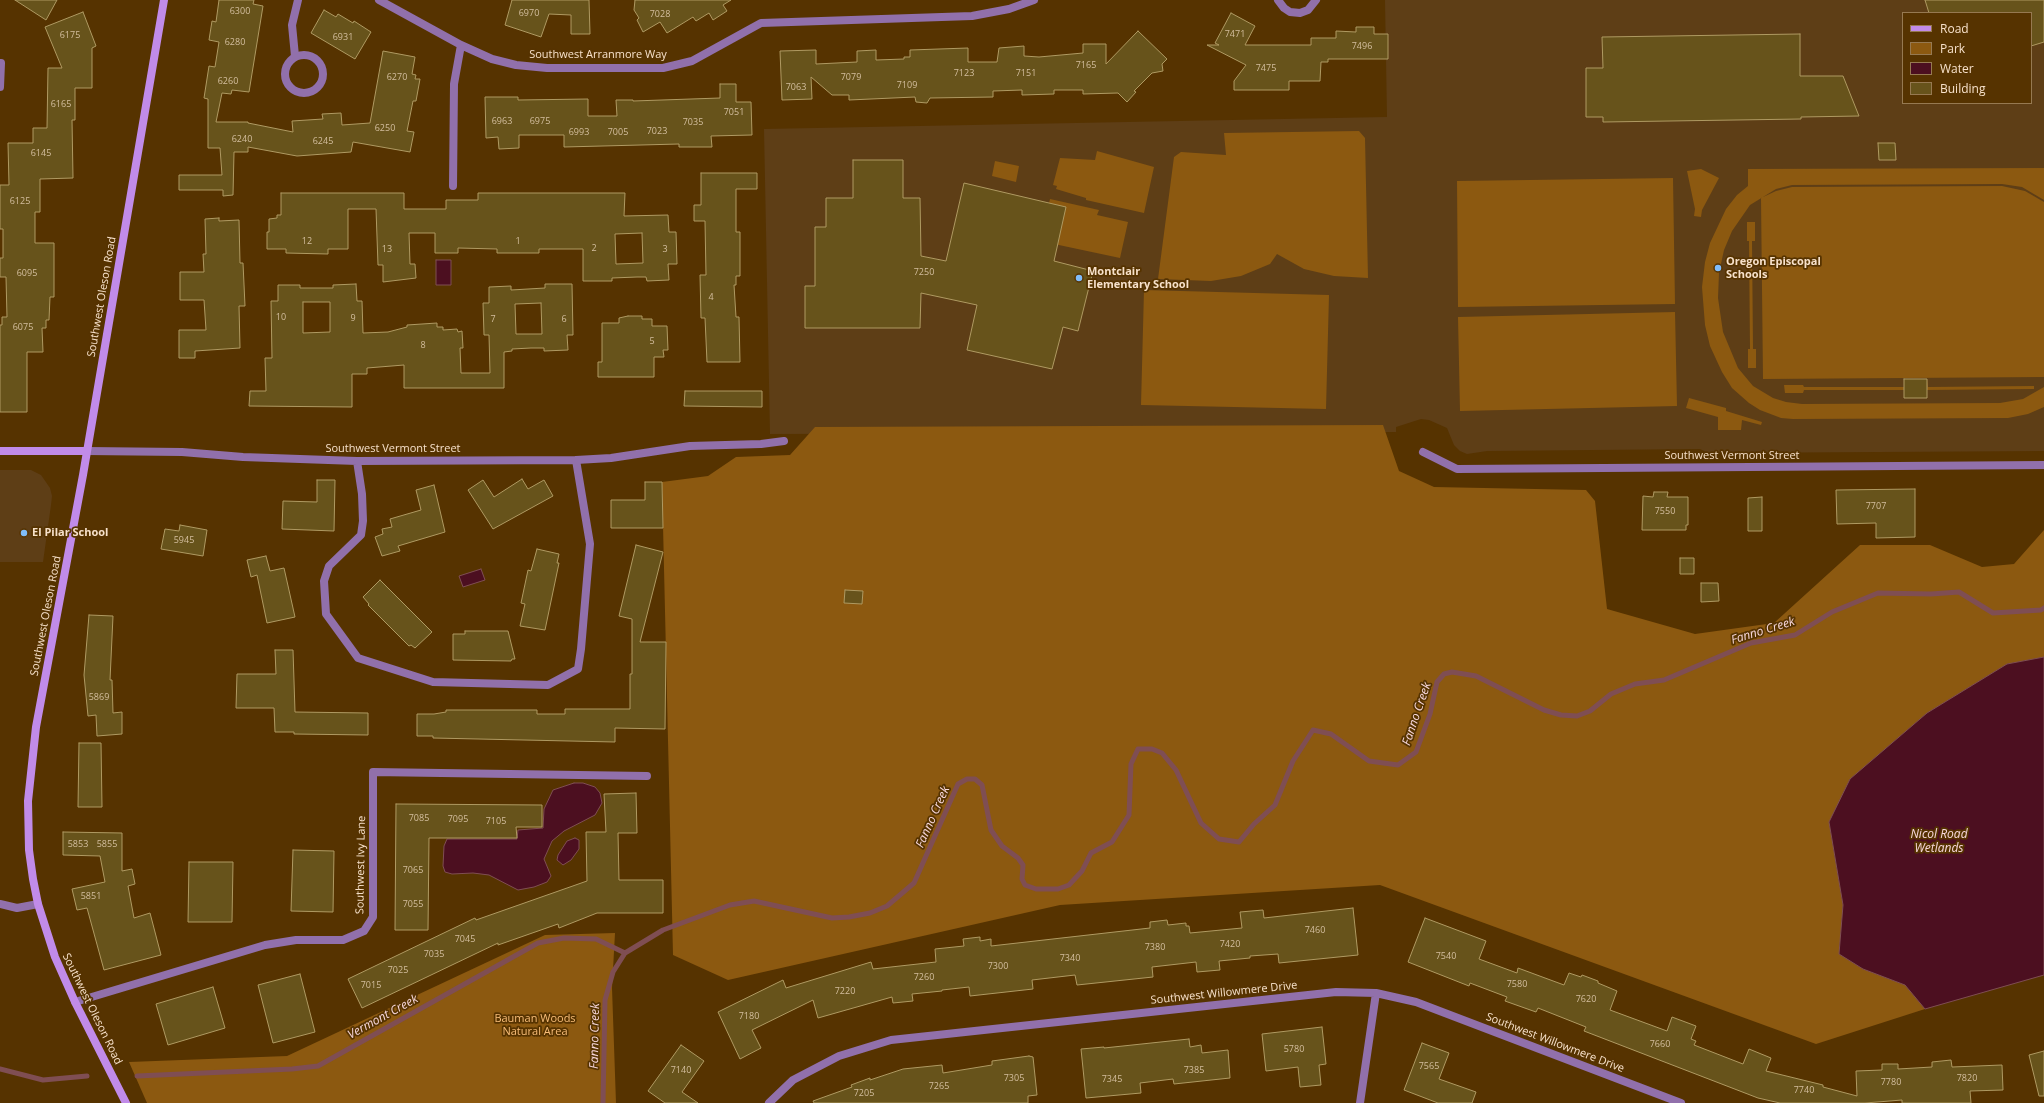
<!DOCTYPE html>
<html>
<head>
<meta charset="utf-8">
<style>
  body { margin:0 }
  #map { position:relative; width:2044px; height:1103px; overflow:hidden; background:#563300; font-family:"Open Sans",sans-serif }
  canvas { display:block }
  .legend { position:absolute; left:1902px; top:12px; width:130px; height:92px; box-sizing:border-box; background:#563300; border:1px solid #967951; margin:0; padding:5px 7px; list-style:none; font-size:12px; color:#f7e1ca }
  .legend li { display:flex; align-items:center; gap:8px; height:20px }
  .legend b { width:20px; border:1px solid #967951 }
</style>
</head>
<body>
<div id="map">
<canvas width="2044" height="1103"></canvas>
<ul class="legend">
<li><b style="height:5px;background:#c18be9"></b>Road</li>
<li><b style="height:11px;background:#8c5910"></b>Park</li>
<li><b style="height:11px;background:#4c0f20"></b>Water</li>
<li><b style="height:11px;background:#67531b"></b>Building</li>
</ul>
</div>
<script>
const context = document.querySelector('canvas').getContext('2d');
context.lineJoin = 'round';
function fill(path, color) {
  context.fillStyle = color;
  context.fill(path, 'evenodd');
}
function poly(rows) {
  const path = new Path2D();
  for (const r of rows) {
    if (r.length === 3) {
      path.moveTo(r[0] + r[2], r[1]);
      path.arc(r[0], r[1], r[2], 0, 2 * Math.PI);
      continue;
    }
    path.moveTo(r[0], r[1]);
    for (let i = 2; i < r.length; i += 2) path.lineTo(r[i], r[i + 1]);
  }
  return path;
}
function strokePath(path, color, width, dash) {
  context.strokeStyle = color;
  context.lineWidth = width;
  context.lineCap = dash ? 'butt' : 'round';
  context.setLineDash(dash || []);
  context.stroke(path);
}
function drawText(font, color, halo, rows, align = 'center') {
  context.font = font + ' "Open Sans",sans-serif';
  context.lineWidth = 3.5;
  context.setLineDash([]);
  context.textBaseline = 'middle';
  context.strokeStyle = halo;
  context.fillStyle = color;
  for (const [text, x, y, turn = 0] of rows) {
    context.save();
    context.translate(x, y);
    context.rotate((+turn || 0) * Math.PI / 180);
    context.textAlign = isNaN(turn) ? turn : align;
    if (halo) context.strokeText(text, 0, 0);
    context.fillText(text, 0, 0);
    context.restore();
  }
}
fill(poly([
  [1385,0,2044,0,2044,451,1708,453,1700,449,1487,451,1467,454,1460,451,1454,445,1447,428,1429,420,1421,419,1396,427,1396,432,770,434,764,129,1387,117],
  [1903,13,2031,13,2031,103,1903,103],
  [0,470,31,470,41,475,50,488,52,496,51,505,43,562,0,562]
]), '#5e3e16');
fill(poly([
  [1359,131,1365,138,1368,278,1334,276,1304,269,1277,254,1270,264,1241,276,1211,281,1158,279,1174,157,1181,152,1226,155,1224,133],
  [1097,151,1154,167,1144,213,1086,200,1086,198,1056,189,1057,186,1053,185,1060,158,1095,160],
  [995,161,1019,166,1016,182,992,176],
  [2044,168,2044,200,2022,187,2002,184,1792,185,1776,189,1750,205,1732,231,1724,250,1719,273,1718,298,1723,332,1738,368,1753,386,1773,398,1786,402,1802,404,2000,403,2023,399,2044,387,2044,407,2028,414,2008,418,1793,419,1781,418,1760,410,1749,403,1732,388,1722,372,1710,346,1705,325,1702,287,1705,262,1710,243,1726,209,1737,195,1748,186,1748,169],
  [1701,169,1719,178,1702,210,1701,217,1694,216,1695,209,1687,171],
  [1673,178,1675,304,1458,307,1457,181],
  [2002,186,2025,191,2044,202,2044,377,1763,379,1761,198,1776,191,1792,187],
  [1050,199,1099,210,1097,215,1128,222,1120,258,1040,241],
  [1747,222,1755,222,1755,241,1752,241,1753,349,1756,349,1756,368,1748,368,1748,349,1750,349,1749,241,1747,241],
  [1144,290,1329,295,1326,409,1141,405],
  [1675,312,1677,406,1460,411,1458,317],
  [1904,379,1927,379,1928,387,2034,386,2034,389,1927,390,1927,398,1904,398,1904,390,1804,390,1803,393,1785,393,1784,385,1803,385,1804,387,1904,387],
  [1689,398,1726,408,1726,411,1762,422,1761,425,1742,420,1741,430,1718,430,1718,417,1686,408],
  [1383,425,1399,471,1434,487,1586,490,1595,501,1607,609,1695,634,1774,623,1860,545,1930,545,1982,567,2014,564,2044,530,2044,657,2007,664,1927,713,1850,779,1829,822,1843,905,1839,954,1863,969,1905,985,1925,1009,1816,1044,1380,885,1060,905,728,980,673,955,662,482,708,476,736,457,790,455,815,427],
  [615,933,612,988,616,1103,147,1103,129,1062,287,1056,545,935]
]), '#8c5910');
const water = poly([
  [436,260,451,260,451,285,436,285,436,260],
  [481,569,485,580,463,587,459,576,481,569],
  [2044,657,2044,975,1925,1009,1905,985,1863,969,1839,954,1843,905,1829,822,1850,779,1927,713,2007,664,2044,657],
  [574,783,583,783,595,787,600,793,602,803,595,815,564,831,552,841,544,859,551,876,547,882,534,887,518,890,489,875,473,873,452,874,445,872,443,866,444,846,447,839,517,839,518,830,543,828,544,809,553,790,574,783],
  [575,838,579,840,579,849,571,860,563,865,557,860,558,855,567,841,575,838]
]);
fill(water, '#4c0f20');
strokePath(water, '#7f4e53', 1);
strokePath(poly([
  [0,1069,43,1080,87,1076],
  [137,1076,292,1069,318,1066,538,943,564,938,596,939,625,953],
  [603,1103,605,1000,613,972,625,953,663,930,730,905,754,901,832,918,849,917,870,913,887,906,914,883,958,784,967,779,975,779,982,785,991,830,1002,846,1018,858,1023,865,1022,879,1025,885,1036,889,1058,889,1069,885,1082,871,1091,853,1112,842,1129,815,1131,764,1138,749,1152,749,1162,753,1176,770,1201,823,1219,839,1239,842,1254,824,1275,805,1293,761,1313,730,1331,734,1369,761,1398,765,1416,752,1430,714,1437,682,1444,674,1452,672,1476,676,1544,710,1561,715,1577,716,1590,711,1611,694,1635,684,1664,680,1751,643,1795,635,1832,612,1878,593,1931,594,1959,592,1993,613,2041,610,2044,608]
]), '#7f4e53', 5);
const building = poly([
  [15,0,57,0,46,20,15,0],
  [219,0,254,0,253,4,263,6,249,92,232,90,231,94,222,93,216,122,248,122,248,123,293,132,292,121,323,119,322,114,341,113,342,125,370,123,383,51,415,57,412,74,416,75,415,79,420,79,416,101,413,101,407,131,414,132,410,152,353,142,351,152,297,156,248,147,248,152,234,152,233,195,223,196,223,190,179,190,179,175,222,175,220,148,208,148,208,99,204,98,209,66,215,67,219,42,209,40,212,21,216,22,219,0],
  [512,0,589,0,590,34,571,34,571,15,549,14,541,37,505,25,512,0],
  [635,0,731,0,723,5,727,11,713,20,709,13,696,21,693,17,667,33,660,22,643,32,637,20,639,18,634,10,635,0],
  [1925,0,2044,0,2044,42,2031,46,2031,13,1929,13,1925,0],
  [324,10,336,17,338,14,353,23,354,21,371,32,355,59,311,33,324,10],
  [83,12,96,46,92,48,92,88,75,88,75,120,72,120,73,178,40,179,40,212,35,212,35,243,54,243,54,297,50,297,49,320,46,320,46,328,42,328,43,352,27,352,27,412,0,412,0,325,2,325,2,317,7,317,6,277,0,277,0,258,3,258,3,229,0,229,0,185,9,185,8,143,33,143,33,128,47,128,48,68,62,68,45,27,83,12],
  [1231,13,1255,26,1245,45,1311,45,1311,38,1336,38,1336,31,1356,32,1356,27,1374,27,1374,34,1388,34,1388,59,1328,59,1328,62,1321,62,1320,81,1289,81,1289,90,1234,90,1234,81,1246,65,1207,45,1219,45,1215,43,1231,13],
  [1138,31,1167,59,1162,64,1163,71,1152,73,1134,91,1136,92,1127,102,1118,93,1083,94,1083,90,1054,90,1054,94,1022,95,1022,90,993,91,993,97,930,98,927,103,916,102,915,97,849,100,849,95,832,95,811,77,812,99,782,100,780,51,816,50,816,64,857,62,857,51,876,50,876,60,904,59,904,57,910,57,910,50,968,48,968,62,997,62,999,48,1024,46,1024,56,1039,57,1083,53,1083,44,1106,44,1106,64,1138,31],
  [1800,34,1800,76,1843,76,1859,116,1801,117,1801,119,1603,122,1603,117,1586,117,1586,68,1603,68,1602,37,1800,34],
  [720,84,736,84,736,102,751,102,752,135,711,136,712,147,679,147,679,144,564,147,564,135,519,135,519,148,499,149,498,137,486,138,485,97,518,97,518,100,588,99,588,116,617,116,616,100,633,100,633,101,720,98,720,84],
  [1878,143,1895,143,1896,160,1879,160,1878,143],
  [853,160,903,160,903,198,920,198,921,256,946,261,964,183,1066,207,1054,261,1093,271,1078,331,1063,327,1052,369,967,350,977,305,921,293,920,328,805,328,805,286,815,286,815,227,826,227,826,198,853,198,853,160],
  [701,173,757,173,757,189,736,189,736,232,740,232,740,276,736,276,736,285,734,285,736,317,739,317,740,362,707,362,705,318,701,318,700,275,706,275,705,221,694,221,694,205,701,205,701,173],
  [281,193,404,193,404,209,446,209,446,200,478,200,478,193,625,193,624,216,668,215,669,232,676,232,677,264,668,264,669,280,647,281,646,277,637,277,612,278,612,281,583,281,583,249,539,249,539,253,497,253,497,249,458,248,458,253,435,253,435,233,409,233,410,264,415,264,416,278,383,282,383,265,378,265,376,209,348,209,348,249,328,249,328,254,286,253,286,249,267,249,267,232,269,232,269,219,277,218,277,215,281,215,281,193],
  [642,233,643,263,616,264,615,234,642,233],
  [219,218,219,221,239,220,240,263,243,263,245,306,239,306,240,348,195,351,195,358,179,358,179,330,206,330,204,300,180,300,180,272,204,272,203,254,206,254,205,219,219,218],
  [356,284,357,301,362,301,363,333,388,332,407,327,407,325,437,323,437,327,443,327,443,330,457,329,458,332,462,331,463,348,460,348,461,373,490,373,489,335,484,335,483,303,489,303,489,287,511,286,511,290,545,288,545,284,572,284,573,335,567,335,568,350,544,351,544,348,531,348,512,349,512,351,504,352,504,388,404,388,404,365,367,368,367,374,352,374,352,407,249,406,250,391,266,391,265,358,272,358,271,301,278,301,278,285,300,285,300,288,333,288,333,285,356,284],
  [303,302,330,302,330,332,303,333,303,302],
  [541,303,542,334,516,334,515,304,541,303],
  [628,316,642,316,642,319,652,319,652,326,667,326,668,350,663,350,664,357,654,357,654,377,598,377,598,362,602,362,602,323,619,323,619,318,628,316],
  [1904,379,1927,379,1927,398,1904,398,1904,379],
  [685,391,762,391,762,407,684,406,685,391],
  [522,479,528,489,544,480,553,496,493,529,468,490,483,480,494,497,522,479],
  [317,480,335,480,334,531,282,529,283,501,317,502,317,480],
  [645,482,662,482,663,528,611,528,611,500,645,500,645,482],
  [434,485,445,532,398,546,400,551,382,556,375,537,383,534,382,529,392,527,390,519,421,510,416,490,434,485],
  [1915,489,1915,537,1876,538,1876,523,1837,524,1836,490,1915,489],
  [1654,492,1668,492,1667,497,1688,497,1688,525,1686,525,1686,530,1642,530,1643,496,1653,497,1654,492],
  [1762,497,1762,531,1748,531,1748,498,1762,497],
  [180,525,207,530,203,556,161,549,165,529,179,531,180,525],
  [636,545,663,552,640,642,666,642,665,729,615,728,615,742,433,738,433,736,417,736,417,714,434,714,446,712,446,710,537,710,537,714,565,714,565,709,630,709,630,674,632,674,632,619,619,616,636,545],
  [537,549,559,554,557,563,559,563,545,630,520,626,525,604,521,603,528,570,531,571,537,549],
  [266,556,270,571,284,568,295,617,267,623,257,575,251,577,247,560,266,556],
  [1680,558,1694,558,1694,574,1680,574,1680,558],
  [380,580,432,632,415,648,411,645,409,646,368,605,369,604,363,597,380,580],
  [1701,583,1718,583,1719,601,1701,602,1701,583],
  [845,590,863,591,862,604,844,603,845,590],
  [89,615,113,616,110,680,112,680,113,713,122,712,122,734,97,736,96,715,88,716,84,675,89,615],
  [465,631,508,631,515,659,512,659,511,661,453,660,453,634,465,634,465,631],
  [275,650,293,650,295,712,368,713,368,735,294,734,294,732,275,732,274,708,236,708,237,674,276,674,275,650],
  [79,743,101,743,102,807,78,807,79,743],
  [636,793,637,833,618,833,619,880,663,880,663,913,597,913,559,928,558,924,498,945,498,943,362,1008,348,979,475,918,476,920,587,881,586,832,606,832,604,794,636,793],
  [396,804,542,805,542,827,516,827,517,838,429,838,428,930,395,930,396,804],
  [63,832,122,833,122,871,132,869,135,884,128,886,134,918,150,913,161,955,104,970,87,908,77,910,72,889,105,882,100,856,63,855,63,832],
  [293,850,334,851,333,912,291,911,293,850],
  [189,862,233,862,232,922,188,922,189,862],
  [1353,908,1358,955,1279,963,1278,954,1250,956,1250,958,1219,961,1220,970,1197,972,1196,962,1152,967,1153,977,1077,985,1075,975,1032,980,1033,989,970,996,969,987,942,990,942,991,912,994,913,1001,893,1003,892,997,818,1018,813,1000,752,1030,761,1048,740,1059,718,1012,783,980,786,988,871,962,873,969,936,962,935,949,964,946,963,939,980,937,980,941,991,939,991,946,1150,928,1150,922,1167,920,1168,925,1186,923,1186,926,1189,926,1190,933,1242,928,1240,912,1263,910,1264,918,1353,908],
  [1425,918,1486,941,1479,959,1517,973,1518,968,1564,985,1569,973,1581,977,1582,975,1598,981,1598,983,1617,991,1610,1010,1667,1031,1672,1017,1696,1026,1691,1039,1696,1041,1694,1045,1743,1064,1749,1049,1771,1058,1766,1071,1823,1085,1823,1087,1857,1096,1856,1071,1882,1070,1882,1064,1898,1064,1898,1069,1932,1067,1932,1062,1951,1060,1952,1067,2002,1065,2003,1090,1970,1091,1971,1103,1902,1103,1902,1100,1865,1103,1780,1103,1758,1098,1584,1031,1586,1027,1538,1008,1536,1012,1505,1001,1507,997,1470,983,1469,986,1408,962,1425,918],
  [300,974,315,1032,273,1043,258,985,300,974],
  [213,987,225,1028,168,1045,156,1004,213,987],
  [1322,1027,1326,1064,1319,1065,1321,1085,1300,1087,1298,1067,1266,1071,1262,1034,1322,1027],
  [1189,1039,1190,1047,1201,1045,1202,1053,1228,1050,1230,1078,1174,1084,1173,1079,1140,1083,1141,1093,1086,1098,1081,1049,1104,1047,1104,1048,1189,1039],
  [1422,1043,1449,1053,1439,1079,1476,1092,1472,1103,1438,1103,1404,1090,1422,1043],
  [681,1045,704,1061,682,1092,698,1103,665,1103,648,1091,681,1045],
  [2044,1051,2044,1096,2039,1096,2029,1055,2044,1051],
  [1029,1056,1033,1057,1037,1095,1028,1096,1028,1103,814,1103,813,1101,852,1087,851,1085,870,1078,870,1080,903,1069,942,1065,943,1073,992,1065,992,1061,1029,1056]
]);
fill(building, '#67531b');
strokePath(building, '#af9a62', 1);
strokePath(poly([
  [379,0,461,45,492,59,516,65,547,68,663,68,692,61,761,23,972,16,1009,9,1034,0],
  [1278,0,1284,8,1290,12,1300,13,1308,10,1316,0],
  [304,74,19],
  [295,56,292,25,298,0],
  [0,87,1,63],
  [453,186,454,84,461,45],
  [87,451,182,452,243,457,357,461,576,460,611,458,690,446,761,444,784,441],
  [1423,452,1457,469,2044,465],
  [357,461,362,494,363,521,361,535,329,566,324,581,326,614,358,658,433,682,548,685,578,669,581,649,590,544,576,460],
  [0,904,17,908,38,904],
  [75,1002,265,945,296,940,343,940,364,931,373,917,373,772,647,776],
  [769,1103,793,1080,839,1056,891,1040,1336,992,1376,993,1416,1002,1681,1103],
  [1360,1103,1376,993]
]), '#9170ab', 8);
strokePath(poly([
  [0,451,87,451],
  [126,1103,75,1002,55,957,38,904,33,879,29,850,28,801,36,727,83,475,164,0]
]), '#c18be9', 8);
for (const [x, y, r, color] of [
  [1718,268,4,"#80bdfa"],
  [1079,278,4,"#80bdfa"],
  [24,533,4,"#80bdfa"]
]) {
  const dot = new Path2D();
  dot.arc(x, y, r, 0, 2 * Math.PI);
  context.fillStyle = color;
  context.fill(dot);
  strokePath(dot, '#563300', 1.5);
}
drawText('9px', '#d3be9e', null, [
  ["6300",240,11],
  ["6970",529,13],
  ["7028",660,14],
  ["7471",1235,34],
  ["6175",70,35],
  ["6931",343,37],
  ["6280",235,42],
  ["7496",1362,46],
  ["7165",1086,65],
  ["7475",1266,68],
  ["7123",964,73],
  ["7151",1026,73],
  ["6270",397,77],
  ["7079",851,77],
  ["6260",228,81],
  ["7109",907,85],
  ["7063",796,87],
  ["6165",61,104],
  ["7051",734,112],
  ["6963",502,121],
  ["6975",540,121],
  ["7035",693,122],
  ["6250",385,128],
  ["7023",657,131],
  ["6993",579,132],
  ["7005",618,132],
  ["6240",242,139],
  ["6245",323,141],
  ["6145",41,153],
  ["6125",20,201],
  ["12",307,241],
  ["1",518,241],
  ["2",594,248],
  ["13",387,249],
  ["3",665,249],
  ["7250",924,272],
  ["6095",27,273],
  ["4",711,297],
  ["10",281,317],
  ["9",353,318],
  ["7",493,319],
  ["6",564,319],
  ["6075",23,327],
  ["5",652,341],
  ["8",423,345],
  ["7707",1876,506],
  ["7550",1665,511],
  ["5945",184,540],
  ["5869",99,697],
  ["7085",419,818],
  ["7095",458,819],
  ["7105",496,821],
  ["5853",78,844],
  ["5855",107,844],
  ["7065",413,870],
  ["5851",91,896],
  ["7055",413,904],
  ["7460",1315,930],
  ["7045",465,939],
  ["7420",1230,944],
  ["7380",1155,947],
  ["7035",434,954],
  ["7540",1446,956],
  ["7340",1070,958],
  ["7300",998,966],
  ["7025",398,970],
  ["7260",924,977],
  ["7580",1517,984],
  ["7015",371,985],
  ["7220",845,991],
  ["7620",1586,999],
  ["7180",749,1016],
  ["7660",1660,1044],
  ["5780",1294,1049],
  ["7565",1429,1066],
  ["7140",681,1070],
  ["7385",1194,1070],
  ["7305",1014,1078],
  ["7820",1967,1078],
  ["7345",1112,1079],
  ["7780",1891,1082],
  ["7265",939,1086],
  ["7740",1804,1090],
  ["7205",864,1093]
]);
drawText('11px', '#f7e1ca', '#563300', [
  ["Southwest Arranmore Way",598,55],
  ["Southwest Oleson Road",102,297,-80],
  ["Southwest Vermont Street",393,449],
  ["Southwest Vermont Street",1732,456],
  ["Southwest Oleson Road",46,616,-79],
  ["Southwest Ivy Lane",361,865,-89],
  ["Southwest Willowmere Drive",1224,993,-6],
  ["Southwest Oleson Road",92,1009,64],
  ["Southwest Willowmere Drive",1555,1043,21]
]);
drawText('bold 11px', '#f7e1ca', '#563300', [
  ["Oregon Episcopal",1726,262],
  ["Schools",1726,275],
  ["Montclair",1087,272],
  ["Elementary School",1087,285],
  ["El Pilar School",32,533]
], 'left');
drawText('11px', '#f8bd78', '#563300', [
  ["Bauman Woods",535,1019],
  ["Natural Area",535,1032]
]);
drawText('italic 12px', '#f7d7db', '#563300', [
  ["Fanno Creek",1763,631,-17],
  ["Fanno Creek",1417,714,-71],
  ["Fanno Creek",933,817,-66],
  ["Nicol Road",1939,835],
  ["Wetlands",1939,849],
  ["Vermont Creek",383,1017,-29],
  ["Fanno Creek",595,1036,-89]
]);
</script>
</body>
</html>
